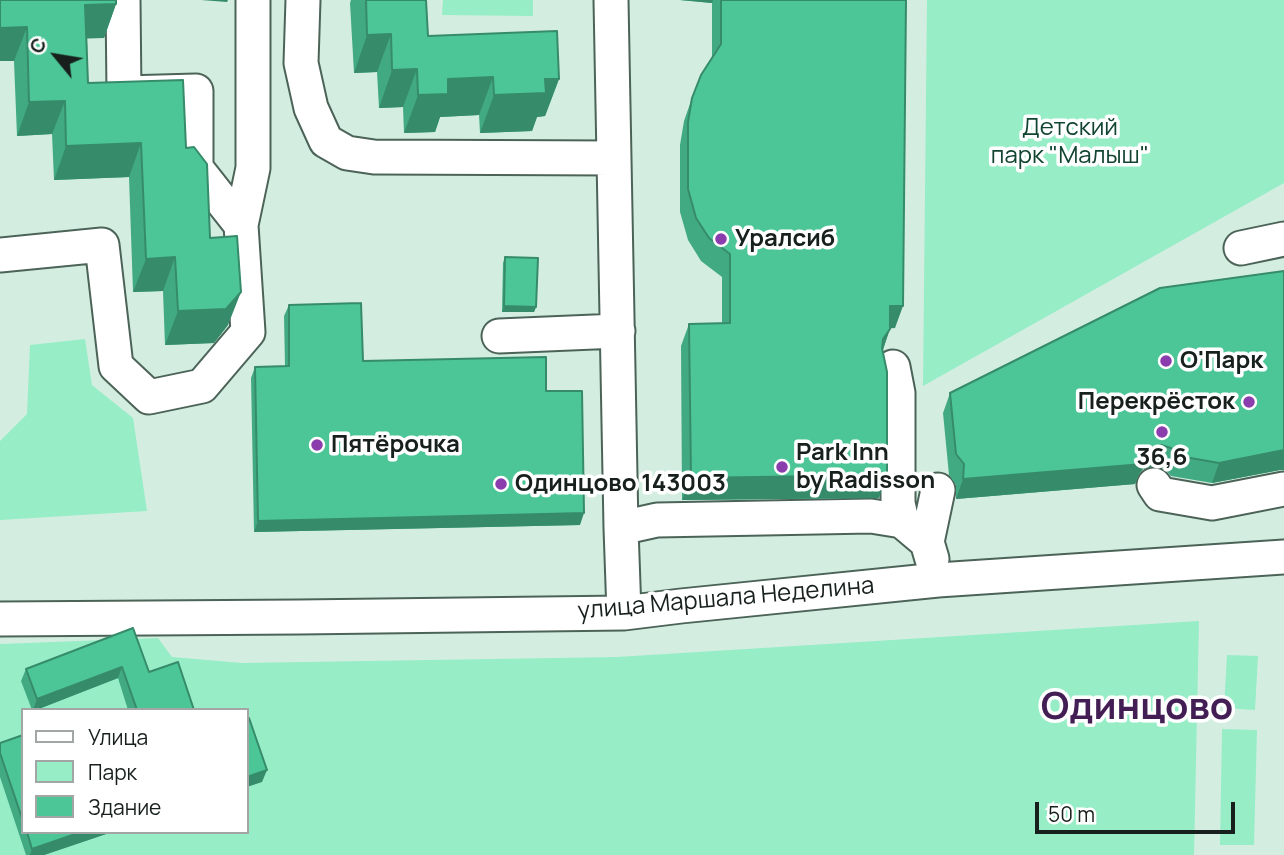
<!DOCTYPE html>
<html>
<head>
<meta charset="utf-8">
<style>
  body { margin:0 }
  #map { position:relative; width:1284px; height:855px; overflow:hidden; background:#d3eee0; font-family:Manrope,sans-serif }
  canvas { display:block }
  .legend { position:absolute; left:21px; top:708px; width:228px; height:126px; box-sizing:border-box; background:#fff; border:2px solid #a2a6a4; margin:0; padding:9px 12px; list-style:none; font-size:21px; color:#17201c }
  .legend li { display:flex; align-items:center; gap:14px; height:35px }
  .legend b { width:35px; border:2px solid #a2a6a4 }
  .north { position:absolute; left:21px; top:21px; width:70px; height:70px; -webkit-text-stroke:5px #fff; paint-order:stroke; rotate:300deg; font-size:19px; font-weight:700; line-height:28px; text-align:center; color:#17201c }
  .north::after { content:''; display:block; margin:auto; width:24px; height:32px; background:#17201c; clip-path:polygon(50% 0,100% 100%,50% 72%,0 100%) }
  .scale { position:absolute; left:1035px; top:802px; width:200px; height:32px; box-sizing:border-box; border:4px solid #17201c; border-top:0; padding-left:9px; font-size:21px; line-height:24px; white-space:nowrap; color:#17201c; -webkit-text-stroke:5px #fff; paint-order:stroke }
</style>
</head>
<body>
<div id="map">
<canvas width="1284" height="855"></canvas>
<ul class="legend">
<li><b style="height:9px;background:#fff"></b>Улица</li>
<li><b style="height:19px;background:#96edc6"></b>Парк</li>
<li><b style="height:19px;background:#4dc697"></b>Здание</li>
</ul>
<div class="north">С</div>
<div class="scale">50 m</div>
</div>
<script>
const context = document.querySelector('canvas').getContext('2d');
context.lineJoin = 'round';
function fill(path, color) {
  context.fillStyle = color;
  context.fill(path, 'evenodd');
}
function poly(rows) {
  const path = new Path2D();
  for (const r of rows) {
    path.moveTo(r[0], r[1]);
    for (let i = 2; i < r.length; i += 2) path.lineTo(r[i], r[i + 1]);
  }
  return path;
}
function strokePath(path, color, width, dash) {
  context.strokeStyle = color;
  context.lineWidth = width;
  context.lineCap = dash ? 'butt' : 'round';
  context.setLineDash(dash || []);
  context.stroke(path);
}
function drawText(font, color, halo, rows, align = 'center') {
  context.font = font + ' Manrope,sans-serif';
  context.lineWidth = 7;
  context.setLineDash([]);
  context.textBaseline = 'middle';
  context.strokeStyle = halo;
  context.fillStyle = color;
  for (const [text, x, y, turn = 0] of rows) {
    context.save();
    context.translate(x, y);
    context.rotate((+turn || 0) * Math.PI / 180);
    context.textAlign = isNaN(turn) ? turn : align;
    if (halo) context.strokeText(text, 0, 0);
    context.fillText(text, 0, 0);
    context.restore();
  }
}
fill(poly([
  [443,0,533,0,533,16,442,15],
  [927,0,1284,0,1284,183,923,386],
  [85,339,92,385,133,418,147,511,0,520,0,441,27,414,30,345],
  [1199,621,1194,855,0,855,0,644,158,638,172,657,242,663,617,657],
  [23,710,247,710,247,832,23,832],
  [1227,655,1258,656,1255,710,1224,708],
  [1222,729,1257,730,1254,845,1220,845]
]), '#96edc6');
const minor = poly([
  [123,0,124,93,196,91,196,168,241,225],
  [303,0,301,63,311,108,326,141,347,153,374,157,614,158],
  [611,0,621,528,624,613],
  [1241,248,1284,239],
  [0,255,102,245,116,366,149,397,202,386,248,332,241,225,253,168,253,0],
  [499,336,618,331],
  [893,367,898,393,898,503,902,521,927,542],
  [1154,485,1160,494,1212,503,1284,489],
  [621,528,657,520,871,516,902,521],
  [932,559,927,542,938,490],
  [0,619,299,617,624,613,681,606,938,580,1284,557]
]);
strokePath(minor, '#4c6358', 37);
strokePath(minor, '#fff', 33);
fill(poly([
  [0,0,116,4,104,38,87,38,88,83,186,148,210,238,228,325,214,343,165,345,163,291,133,292,129,177,54,180,52,134,17,136,14,61,0,61],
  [351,0,426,0,428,36,559,79,545,116,537,117,532,131,480,133,479,115,440,117,435,132,404,133,403,107,379,108,377,72,354,73,350,3],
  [680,0,906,0,895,328,890,328,883,350,879,498,682,500,681,346,689,324,722,323,722,277,701,261,688,240,680,212,680,145,684,121,692,98,712,57,712,3],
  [505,257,536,307,534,312,502,312,503,263],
  [1284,271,1284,470,1280,470,1212,483,1171,476,1163,468,1153,466,1143,469,1139,474,1135,484,956,499,956,485,949,475,943,413,950,393],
  [289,305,363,361,546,391,580,525,254,532,251,378,255,367,285,366,284,316],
  [133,628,149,672,194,710,128,710,118,678,36,710,32,710,21,681,26,669],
  [23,735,23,832,112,832,44,855,26,855,0,777,0,743]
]), '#42aa82');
fill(poly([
  [201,0,228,0,227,2],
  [680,0,713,0,712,3],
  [116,4,104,38,73,39,85,5],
  [27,27,14,61,0,61,0,28],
  [391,34,377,72,354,73,367,35],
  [417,69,403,107,379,108,392,70],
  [493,77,479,115,440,117,435,132,404,133,418,95,448,79],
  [545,79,559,79,545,116,537,117,532,131,480,133,494,95],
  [65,101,52,134,17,136,29,102],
  [141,143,129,177,54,180,66,146],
  [175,257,163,291,133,292,146,259],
  [241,292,228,325,214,343,165,345,178,311],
  [504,306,536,307,534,312,502,312],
  [890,306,903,306,895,328,882,329],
  [890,329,882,352,883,339],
  [1161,445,1153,466,1143,469,1139,474,1135,484,956,499,963,479,1145,456,1150,449],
  [1284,450,1284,470,1280,470,1212,483,1219,463],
  [887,475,879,498,682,500,691,478],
  [584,513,580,525,254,532,258,521],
  [122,667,118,678,36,710,33,710,37,699],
  [267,770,262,782,247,787,247,777],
  [81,832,112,832,44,855,30,855,32,849]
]), '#368b6a');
const building = poly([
  [0,0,116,0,116,4,85,5,88,83,183,80,186,148,194,147,207,164,210,238,237,236,241,292,226,309,178,311,175,257,146,259,141,143,66,146,65,101,29,102,27,27,0,28,0,0],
  [366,0,426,0,428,36,557,31,559,79,545,79,546,93,494,95,493,77,448,79,448,94,418,95,417,69,392,70,391,34,367,35,366,0],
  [721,0,906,0,903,306,890,306,890,329,883,339,882,348,887,372,887,475,691,478,689,324,730,323,730,254,709,238,696,218,688,189,688,122,692,98,701,75,721,44,721,0],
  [505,257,538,258,536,307,504,306,505,257],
  [1284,271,1284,450,1219,463,1179,456,1171,448,1161,445,1150,449,1145,456,1143,464,963,479,964,464,956,454,950,393,1160,288,1284,271],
  [361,303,363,361,546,357,546,391,582,391,584,513,258,521,255,367,289,366,289,305,361,303],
  [133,628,149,672,178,662,194,710,137,710,122,667,37,699,26,669,133,628],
  [249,718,267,770,247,777,247,719,249,718],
  [23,735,23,821,0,753,0,743,23,735],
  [27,832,81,832,32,849,27,832]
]);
fill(building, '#4dc697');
strokePath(building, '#368b6a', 2);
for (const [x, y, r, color] of [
  [721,239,7,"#8c3dad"],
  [1166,361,7,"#8c3dad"],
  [1249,402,7,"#8c3dad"],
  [1162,432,7,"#8c3dad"],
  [317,445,7,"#8c3dad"],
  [782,467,7,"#8c3dad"],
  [501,484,7,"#8c3dad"]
]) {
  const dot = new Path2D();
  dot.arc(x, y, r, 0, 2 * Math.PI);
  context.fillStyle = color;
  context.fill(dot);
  strokePath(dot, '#fff', 2.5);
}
drawText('24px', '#114431', '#fff', [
  ["Детский",1070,128],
  ["парк \"Малыш\"",1070,156]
]);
drawText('bold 24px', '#17201c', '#fff', [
  ["Уралсиб",735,239],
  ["О'Парк",1180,361],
  ["Перекрёсток",1235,402,"right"],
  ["Пятёрочка",331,445],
  ["Park Inn",796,453],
  ["by Radisson",796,481],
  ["36,6",1162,458,"center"],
  ["Одинцово 143003",515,484]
], 'left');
drawText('24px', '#17201c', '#fff', [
  ["улица Маршала Неделина",726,599,-5]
]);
drawText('bold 38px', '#431e54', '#fff', [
  ["Одинцово",1137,708]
]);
</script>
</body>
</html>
